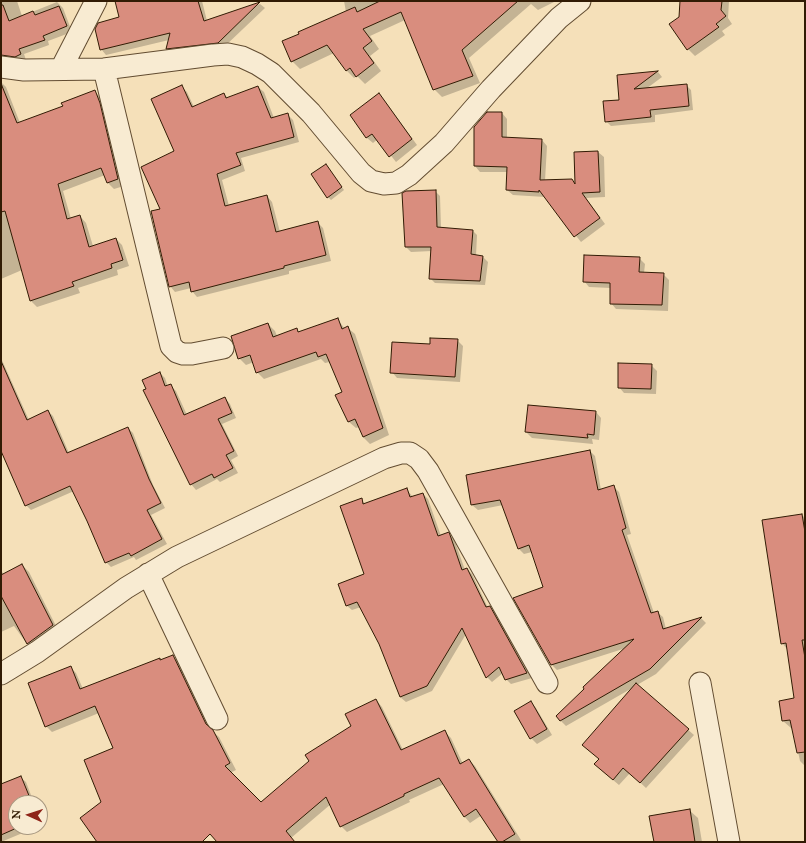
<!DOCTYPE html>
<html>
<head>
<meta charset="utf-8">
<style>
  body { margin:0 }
  #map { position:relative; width:806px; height:843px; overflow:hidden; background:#f5e0b9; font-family:"IM FELL Great Primer",serif }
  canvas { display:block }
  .frame { position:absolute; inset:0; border:2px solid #311b04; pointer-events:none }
  .north { position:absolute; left:8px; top:795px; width:40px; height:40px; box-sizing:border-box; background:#f8ebd2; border:1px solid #a89880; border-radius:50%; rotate:273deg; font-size:11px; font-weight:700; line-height:16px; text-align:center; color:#311b04 }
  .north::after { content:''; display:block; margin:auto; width:14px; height:18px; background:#8f2418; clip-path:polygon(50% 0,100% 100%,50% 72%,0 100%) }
</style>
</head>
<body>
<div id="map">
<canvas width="806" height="843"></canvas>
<div class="frame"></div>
<div class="north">N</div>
</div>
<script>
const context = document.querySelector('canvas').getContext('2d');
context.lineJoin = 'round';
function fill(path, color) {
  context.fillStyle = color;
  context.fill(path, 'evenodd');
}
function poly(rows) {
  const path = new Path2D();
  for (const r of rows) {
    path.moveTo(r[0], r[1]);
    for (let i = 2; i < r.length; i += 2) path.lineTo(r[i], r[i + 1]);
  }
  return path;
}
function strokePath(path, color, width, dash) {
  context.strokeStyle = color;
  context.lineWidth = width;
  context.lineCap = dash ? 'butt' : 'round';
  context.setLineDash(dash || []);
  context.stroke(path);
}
fill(poly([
  [1,1,17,1,22,16,57,2,63,8,72,32,48,41,49,45,24,54,26,60,1,61],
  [116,1,202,1,207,21,260,4,265,8,223,48,173,54,167,49,169,40,106,55,101,49,121,18],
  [344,1,556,1,538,10,531,4,469,58,480,83,442,97,434,89,405,20,370,36,379,49,370,56,381,71,365,84,357,76,354,78,346,70,334,53,300,69,292,61,346,12],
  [681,1,729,1,728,18,732,24,722,31,725,35,695,56,688,49,680,17],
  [658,72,662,77,646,89,686,85,691,90,693,110,655,115,655,122,611,126,606,121,620,101,618,76],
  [1,82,6,87,20,123,64,107,95,92,101,98,124,186,114,189,108,183,105,175,63,191,71,219,80,216,86,223,93,246,116,239,122,245,129,266,117,270,118,275,78,288,80,293,37,307,31,301,22,270,1,279],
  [182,87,187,92,194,107,224,94,228,98,258,87,264,92,274,118,288,115,293,120,299,142,241,158,245,171,222,180,229,206,267,196,272,202,280,232,318,223,323,228,331,261,289,271,289,274,197,297,192,291,191,288,175,292,170,286,161,209,176,152],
  [384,100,417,145,396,162,378,139,373,143,367,138,351,115],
  [502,113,507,119,507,138,542,140,547,146,545,181,572,180,576,185,598,152,604,157,605,197,586,198,605,224,581,242,545,197,513,195,507,190,508,172,480,172,475,166],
  [328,168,344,190,331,200,328,197],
  [435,191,440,196,441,228,473,231,477,235,476,256,483,257,488,262,485,285,435,283,430,278,432,251,411,252,406,247],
  [639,258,645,264,644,273,663,274,669,280,668,311,616,309,611,303,611,288,589,287,584,281],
  [338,320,345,329,348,328,355,334,389,435,370,444,363,437,359,427,356,428,349,422,337,395,343,392,330,362,325,363,321,359,264,379,257,372,254,362,246,365,239,358,268,324,275,331,277,336,296,329,300,333],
  [457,340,463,346,460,382,397,378,392,372,431,345],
  [1,358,29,420,48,411,53,416,69,453,128,428,133,433,153,485,165,508,151,515,167,544,136,560,134,557,111,567,106,562,74,491,31,510,26,505,1,450],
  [651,365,657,371,656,394,624,393,619,387],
  [160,373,165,378,168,387,171,386,176,391,187,415,225,398,230,404,236,418,222,424,238,456,231,460,238,473,220,482,217,479,196,490,191,484,147,389],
  [596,412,601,418,599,440,592,439,593,444,532,438,526,432],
  [590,451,595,456,601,490,614,487,619,492,631,534,627,535,654,613,657,612,663,617,666,629,701,618,706,623,656,674,637,685,694,735,646,788,630,773,619,785,601,770,600,759,634,687,566,726,561,721,626,648,557,670,552,665,545,588,532,552,524,554,519,549,503,505,478,510,472,505,467,475],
  [407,490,413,497,423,494,428,499,441,536,448,534,454,539,465,570,467,569,472,574,488,608,490,607,495,612,532,678,511,684,506,679,503,673,492,682,487,677,466,634,432,691,406,702,400,697,380,644,361,607,352,610,346,605,366,574,361,500,366,504],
  [802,515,805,518,805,766,800,761,793,728,791,728,783,721,781,701,795,699,787,649,782,643],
  [22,565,29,572,59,632,33,650,27,644,14,626,1,632,1,571,4,574],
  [173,656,179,662,211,730,219,737,236,770,230,773,261,804,352,726,376,700,382,707,403,750,445,732,451,738,463,764,469,760,475,766,521,840,518,842,499,842,482,815,470,823,464,816,444,784,409,800,410,802,347,832,341,826,331,804,291,838,295,842,219,842,156,768,182,842,98,842,128,805,114,749,99,713,52,732,46,726,70,667,76,673,83,689,159,659,161,661],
  [531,702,536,708,552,735,537,744,531,738],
  [20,777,26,782,34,803,16,803,16,827,37,827,1,842,1,785],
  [689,810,698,818,702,842,655,842],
  [40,817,43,824,40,826]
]), '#0003');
const building = poly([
  [115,1,198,1,204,21,260,2,218,43,166,49,170,33,100,50,95,29,98,23,119,17,115,1],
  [380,1,518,1,462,50,473,76,433,90,401,12,363,29,372,41,363,48,374,63,356,77,350,68,346,71,327,45,291,62,282,41,299,34,298,32,355,7,357,12,380,1],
  [680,1,722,1,721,10,726,16,716,24,719,27,687,50,669,24,679,17,680,1],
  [1,5,3,5,9,21,33,11,35,15,59,6,67,26,43,36,45,40,19,49,21,54,15,57,1,55,1,5],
  [658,71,634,89,687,84,689,106,650,110,651,117,605,122,603,101,619,100,617,75,658,71],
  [182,85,192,107,224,93,226,98,258,86,271,118,288,113,294,137,236,153,241,165,217,174,225,206,267,195,276,232,318,221,326,255,284,266,284,268,191,292,189,282,169,287,151,211,160,209,141,167,174,151,151,99,182,85],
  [2,86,17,123,63,106,61,103,95,90,100,103,118,179,107,183,101,168,58,184,67,219,80,215,89,247,116,238,123,260,111,264,112,268,72,282,74,286,30,301,5,211,1,212,1,87,2,86],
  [379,93,412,139,389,157,372,134,366,138,350,115,379,93],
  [487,112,502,112,502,137,542,139,540,180,572,179,575,184,574,152,598,151,600,192,582,193,600,218,574,237,539,190,539,192,506,190,507,167,474,166,474,127,487,112],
  [326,164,342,187,327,198,311,174,326,164],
  [436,190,437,227,473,230,471,254,483,256,480,281,429,279,431,247,405,247,402,193,406,191,436,190],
  [584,255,640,257,639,272,664,273,662,305,610,304,610,283,583,282,584,255],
  [338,318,342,329,348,326,383,428,363,437,355,419,348,422,335,395,342,392,326,354,318,357,316,352,256,373,250,355,238,359,231,336,268,323,273,337,297,328,298,332,338,318],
  [430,338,458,339,455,377,390,373,392,342,430,344,430,338],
  [1,361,27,420,48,410,67,453,128,427,149,479,161,503,147,510,162,539,131,556,129,553,105,563,87,521,70,486,25,506,1,451,1,361],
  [618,363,652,364,651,389,618,388,618,363],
  [160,372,165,386,171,384,184,415,225,397,232,413,218,419,234,451,226,455,233,468,214,478,212,474,190,485,143,390,146,389,142,380,160,372],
  [528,405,596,411,594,435,587,434,588,438,525,432,528,405],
  [590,450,598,490,614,485,626,528,622,530,651,613,658,611,663,629,702,617,650,669,560,721,556,716,584,689,583,687,634,639,551,665,513,598,543,587,529,545,518,549,500,500,471,505,466,475,590,450],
  [407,488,410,497,423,493,438,536,449,532,462,570,467,568,486,607,490,606,527,673,505,680,499,667,486,678,462,628,427,686,400,697,379,644,357,602,346,606,338,584,364,574,340,506,362,498,363,504,407,488],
  [802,514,805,532,805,640,802,640,805,658,805,752,797,753,790,720,782,721,779,701,794,698,786,643,781,644,762,520,802,514],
  [22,564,53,625,27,644,1,596,1,575,22,564],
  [173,655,206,724,213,730,230,763,225,766,261,802,309,761,305,755,351,726,345,714,376,699,401,750,445,730,460,764,469,759,515,834,502,842,498,842,476,809,464,817,439,778,404,794,404,796,340,827,326,797,286,831,295,842,217,842,210,834,202,842,97,842,80,818,101,802,84,760,113,748,95,706,45,727,28,683,71,666,80,689,160,658,160,660,173,655],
  [636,683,689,729,640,783,623,768,613,780,594,764,599,759,582,745,636,683],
  [531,701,547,729,530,739,514,711,531,701],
  [21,776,32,803,16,803,16,827,19,827,1,835,1,784,21,776],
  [690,809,695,842,654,842,649,816,690,809]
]);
fill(building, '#d98d7e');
strokePath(building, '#311b04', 1);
const minor = poly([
  [1,67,24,70,104,69,213,55,228,54,242,57,257,64,271,73,311,113,361,173,371,181,384,184,396,183,409,175,444,143,491,89,559,18,580,1],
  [61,69,96,1],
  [104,69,171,346,177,352,183,354,192,354,223,348],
  [148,574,217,719],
  [1,674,37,652,126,588,177,557,384,458,401,453,410,453,419,459,428,471,547,683],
  [700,683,729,842]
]);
strokePath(minor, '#624c31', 23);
strokePath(minor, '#f8ebd2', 21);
</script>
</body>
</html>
